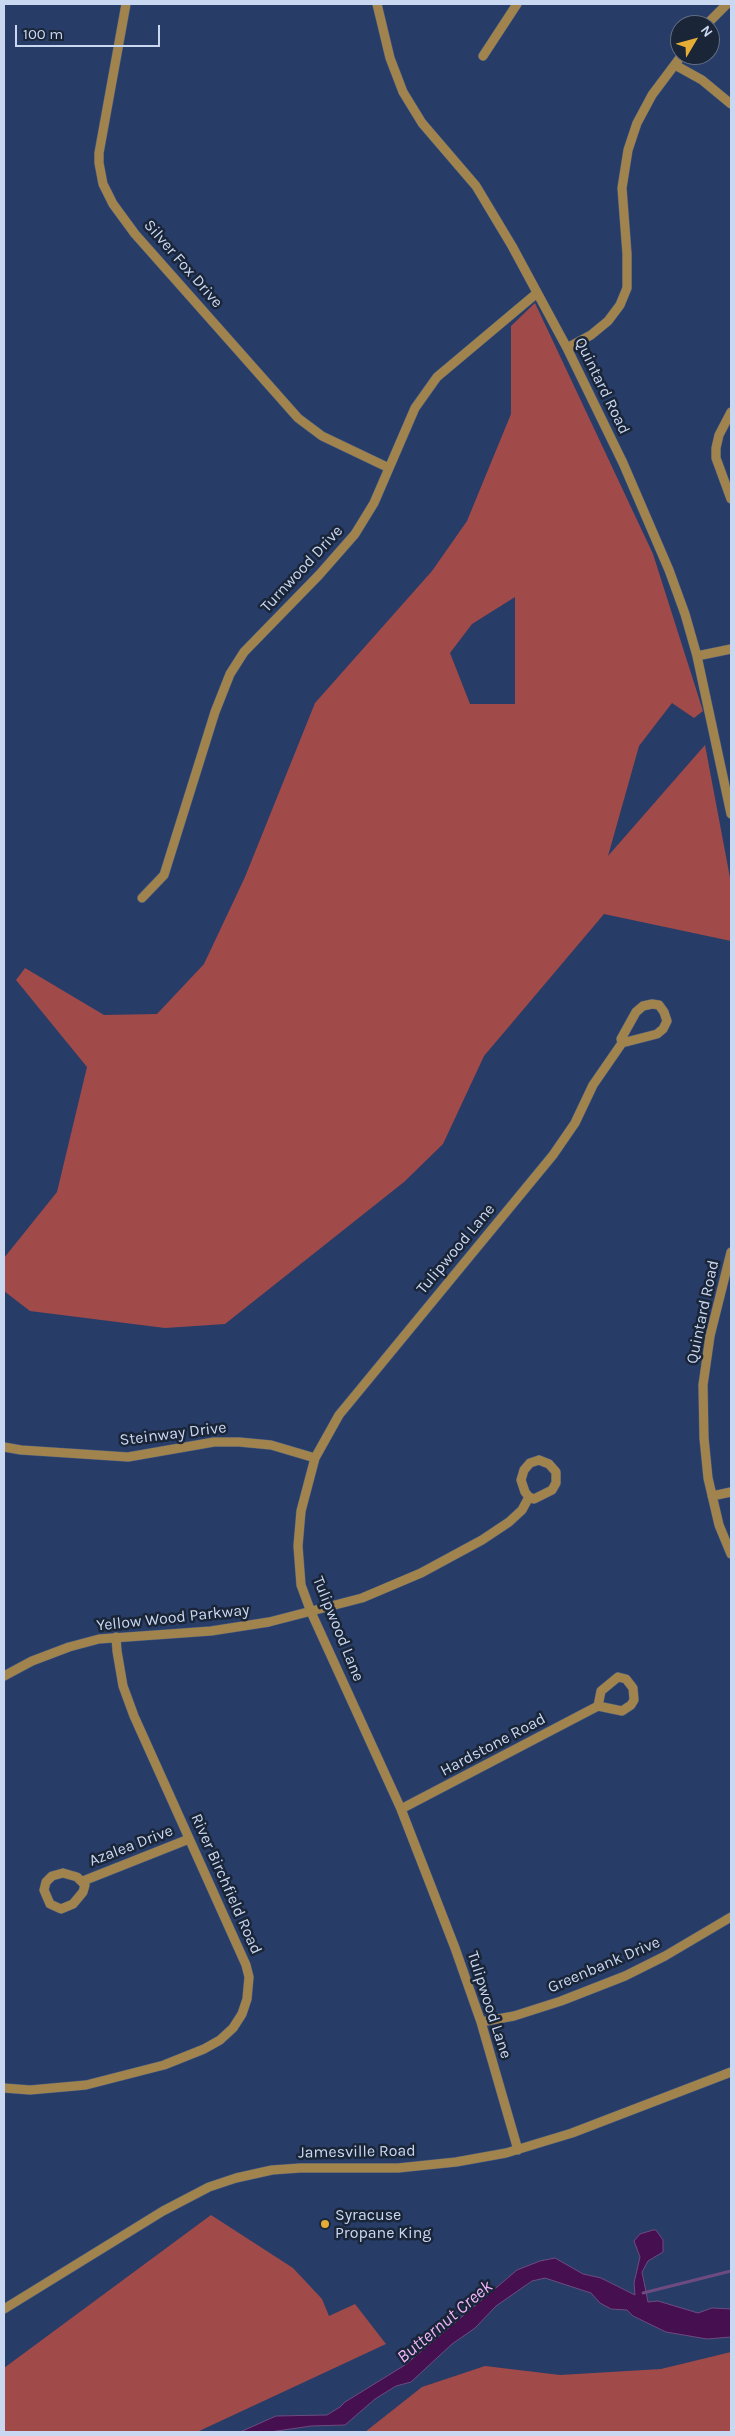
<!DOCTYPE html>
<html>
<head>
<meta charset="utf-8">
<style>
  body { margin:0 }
  #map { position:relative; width:735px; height:2436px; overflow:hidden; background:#273d68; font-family:Karla,sans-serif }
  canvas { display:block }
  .frame { position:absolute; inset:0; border:5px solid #c9d7f1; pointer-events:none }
  .north { position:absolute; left:670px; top:15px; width:50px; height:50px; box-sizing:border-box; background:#1a2538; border:1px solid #606c82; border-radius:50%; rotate:53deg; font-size:14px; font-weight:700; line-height:20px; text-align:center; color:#c9d7f1 }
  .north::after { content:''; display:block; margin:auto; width:18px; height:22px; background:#e5ad35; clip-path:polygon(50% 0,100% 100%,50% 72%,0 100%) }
  .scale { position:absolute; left:15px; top:25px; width:145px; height:22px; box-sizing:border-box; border:2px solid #c9d7f1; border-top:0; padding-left:6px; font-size:15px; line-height:18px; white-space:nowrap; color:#c9d7f1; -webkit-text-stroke:4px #1a2538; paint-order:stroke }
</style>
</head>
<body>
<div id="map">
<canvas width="735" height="2436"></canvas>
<div class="frame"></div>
<div class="north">N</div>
<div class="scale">100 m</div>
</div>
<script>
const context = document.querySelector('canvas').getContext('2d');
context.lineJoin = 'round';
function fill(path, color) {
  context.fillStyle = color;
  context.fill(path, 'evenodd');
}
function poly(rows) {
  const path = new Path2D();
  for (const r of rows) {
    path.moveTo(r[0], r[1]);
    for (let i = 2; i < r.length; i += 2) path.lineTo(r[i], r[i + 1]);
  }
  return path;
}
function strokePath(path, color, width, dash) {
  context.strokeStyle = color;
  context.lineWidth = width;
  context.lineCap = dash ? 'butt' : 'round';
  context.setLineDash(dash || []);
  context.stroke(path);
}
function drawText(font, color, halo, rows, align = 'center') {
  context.font = font + ' Karla,sans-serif';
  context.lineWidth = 5;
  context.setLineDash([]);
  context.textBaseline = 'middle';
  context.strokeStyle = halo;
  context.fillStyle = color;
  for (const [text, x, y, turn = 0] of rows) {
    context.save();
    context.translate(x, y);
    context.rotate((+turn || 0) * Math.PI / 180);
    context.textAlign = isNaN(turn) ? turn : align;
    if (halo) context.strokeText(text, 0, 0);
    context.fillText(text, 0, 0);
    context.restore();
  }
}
fill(poly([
  [535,303,653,554,703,711,694,718,672,703,639,746,608,856,705,745,731,883,731,941,604,914,484,1056,443,1144,404,1182,225,1324,165,1328,30,1311,4,1291,4,1258,57,1192,87,1067,16,980,25,968,104,1015,157,1014,204,964,245,877,315,703,432,571,467,521,511,414,511,326],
  [515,597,515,704,470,704,450,653,472,624],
  [211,2215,293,2268,322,2299,329,2316,355,2304,386,2344,197,2432,4,2432,4,2368],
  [731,2352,731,2432,365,2432,422,2387,485,2366,560,2375,661,2369]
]), '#a14a4a');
const water = poly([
  [653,2230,656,2230,663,2240,663,2252,648,2261,642,2272,648,2302,658,2301,698,2313,712,2308,731,2309,731,2337,707,2339,666,2332,633,2316,627,2310,611,2309,600,2303,591,2293,545,2278,532,2281,496,2306,475,2328,452,2344,411,2382,396,2386,375,2399,345,2425,311,2426,270,2432,240,2432,276,2416,327,2415,340,2407,345,2402,405,2365,517,2270,540,2261,555,2258,583,2274,601,2278,635,2295,634,2283,640,2257,634,2241,640,2234,653,2230]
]);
fill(water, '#460f4f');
strokePath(water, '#6d4b80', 1);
strokePath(poly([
  [643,2293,731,2271]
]), '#6d4b80', 3);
const minor = poly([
  [126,4,99,153,99,163,103,184,113,204,135,234,298,418,322,436,389,468],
  [377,4,390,58,403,92,422,123,476,186,512,246,567,348,623,463,669,570,685,614,697,656,731,814],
  [706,25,727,4],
  [483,56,517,4],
  [675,65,702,80,731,104],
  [567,348,591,335,608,321,620,305,627,288,627,254,622,188,628,150,637,123,652,95,682,55],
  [731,412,719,435,716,448,716,458,731,499],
  [697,656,731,649],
  [142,898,164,875,215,712,230,674,244,652,319,575,355,534,374,503,415,408,437,377,537,293],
  [652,1004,659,1005,664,1012,667,1021,663,1029,657,1034,622,1043,621,1039,636,1012,643,1006,652,1004],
  [731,1252,710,1336,703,1385,704,1438,708,1478,719,1525,731,1554],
  [4,1447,21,1450,128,1457,214,1442,239,1442,271,1445,315,1458],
  [539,1460,549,1464,556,1472,556,1483,552,1490,534,1499,529,1497,525,1492,521,1480,524,1470,530,1463,539,1460],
  [712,1496,731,1492],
  [4,1676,32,1661,69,1647,99,1639,211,1631,269,1622,362,1598,421,1573,482,1540,509,1522,522,1510,529,1497],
  [618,1677,626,1679,633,1688,634,1700,631,1705,622,1711,598,1706,601,1691,618,1677],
  [401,1809,598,1706],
  [63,1873,77,1877,85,1885,83,1892,73,1904,61,1909,50,1904,44,1890,46,1882,52,1876,63,1873],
  [83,1881,189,1839],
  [481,2022,514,2016,561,2001,625,1976,665,1956,731,1917],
  [4,2088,30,2090,86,2085,164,2065,204,2049,220,2040,233,2028,242,2014,247,1999,249,1977,246,1965,134,1716,123,1686,117,1651,116,1637],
  [518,2150,481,2022,455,1948,401,1809,311,1612,301,1585,298,1546,301,1511,315,1458,339,1415,553,1155,575,1123,593,1085,622,1043],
  [4,2309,163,2211,209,2187,236,2178,272,2170,300,2168,398,2168,456,2162,506,2153,572,2133,731,2072]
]);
strokePath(minor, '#445981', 10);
strokePath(minor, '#a0834d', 9);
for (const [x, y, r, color] of [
  [325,2224,5,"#e5ad35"]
]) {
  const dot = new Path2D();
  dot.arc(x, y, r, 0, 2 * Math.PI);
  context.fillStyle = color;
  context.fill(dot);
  strokePath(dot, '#1a2538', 2);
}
drawText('16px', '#c9d7f1', '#1a2538', [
  ["Silver Fox Drive",183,264,49],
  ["Quintard Road",602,386,64],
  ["Turnwood Drive",302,569,-47],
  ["Tulipwood Lane",456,1249,-50],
  ["Quintard Road",703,1312,-78],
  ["Steinway Drive",173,1434,-7],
  ["Yellow Wood Parkway",173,1618,-6],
  ["Tulipwood Lane",338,1629,68],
  ["Hardstone Road",493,1745,-28],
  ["Azalea Drive",131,1846,-21],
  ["River Birchfield Road",226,1884,66],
  ["Greenbank Drive",604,1965,-23],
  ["Tulipwood Lane",489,2005,72],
  ["Jamesville Road",357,2152,-1]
]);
drawText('16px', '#c9d7f1', '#1a2538', [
  ["Syracuse",335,2215],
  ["Propane King",335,2233]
], 'left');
drawText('italic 18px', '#f1b3fb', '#1a2538', [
  ["Butternut Creek",445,2322,-40]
]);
</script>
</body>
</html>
